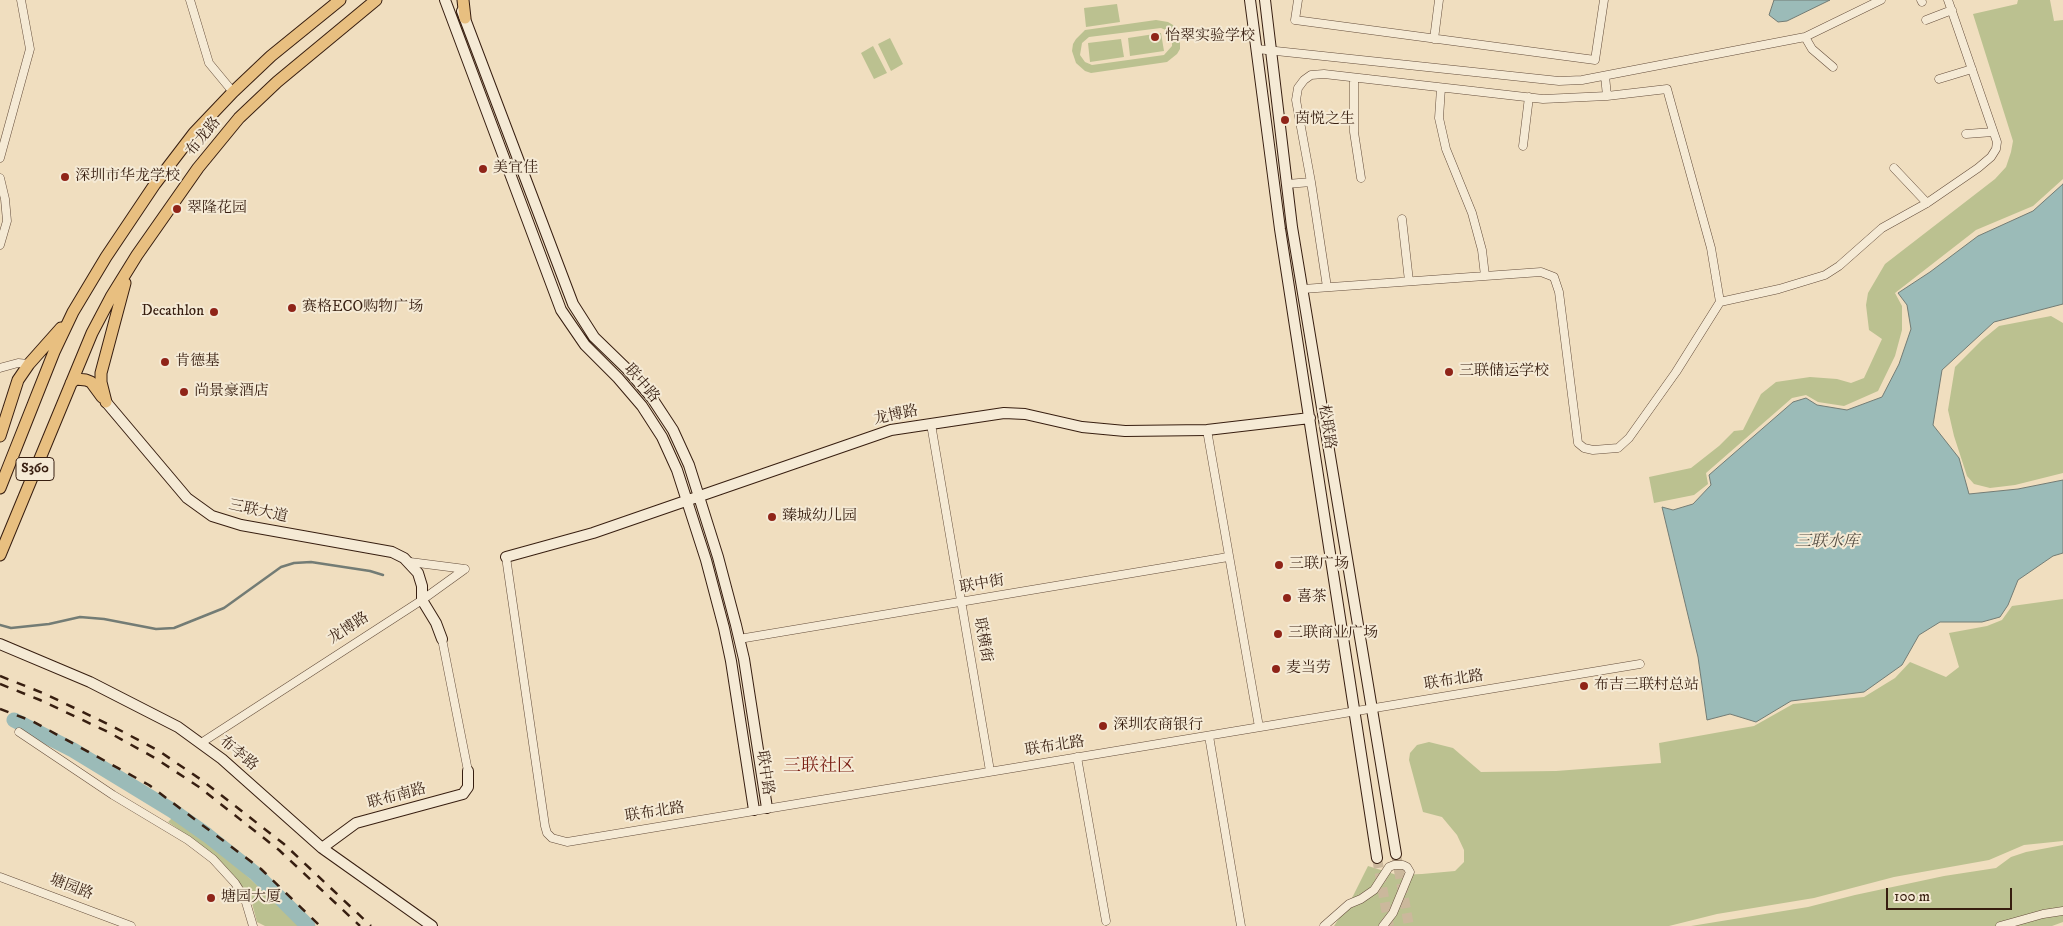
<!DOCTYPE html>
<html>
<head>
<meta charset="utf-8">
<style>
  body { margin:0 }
  #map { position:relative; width:2063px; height:926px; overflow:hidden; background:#f0debf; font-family:"IM FELL DW Pica",serif }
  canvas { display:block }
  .scale { position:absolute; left:1886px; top:888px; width:126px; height:22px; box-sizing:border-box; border:2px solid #371e10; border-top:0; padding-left:6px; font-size:15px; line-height:18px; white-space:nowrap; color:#371e10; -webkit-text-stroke:4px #f5ead5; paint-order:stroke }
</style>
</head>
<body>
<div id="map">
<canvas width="2063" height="926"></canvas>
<div class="scale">100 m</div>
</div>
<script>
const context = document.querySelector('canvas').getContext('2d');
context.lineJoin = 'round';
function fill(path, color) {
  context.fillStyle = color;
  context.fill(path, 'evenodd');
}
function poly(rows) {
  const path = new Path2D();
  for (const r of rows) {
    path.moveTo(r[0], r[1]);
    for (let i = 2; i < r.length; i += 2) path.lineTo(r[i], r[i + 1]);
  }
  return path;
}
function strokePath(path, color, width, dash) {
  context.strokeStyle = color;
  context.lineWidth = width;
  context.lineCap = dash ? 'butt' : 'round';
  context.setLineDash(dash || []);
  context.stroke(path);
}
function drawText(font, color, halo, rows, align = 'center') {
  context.font = font + ' "IM FELL DW Pica","Noto Serif SC",serif';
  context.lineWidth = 4;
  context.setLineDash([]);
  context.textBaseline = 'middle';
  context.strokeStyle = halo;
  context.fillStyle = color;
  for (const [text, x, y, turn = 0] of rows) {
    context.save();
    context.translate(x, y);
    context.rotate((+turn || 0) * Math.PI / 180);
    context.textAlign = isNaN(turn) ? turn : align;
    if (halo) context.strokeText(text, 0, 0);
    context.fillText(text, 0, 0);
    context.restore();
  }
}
fill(poly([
  [2018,0,2050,0,2054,21,2063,20,2063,179,2033,206,1976,230,1895,293,1902,306,1902,330,1895,356,1878,391,1844,406,1818,402,1806,395,1792,398,1706,473,1708,484,1694,495,1654,503,1649,477,1691,468,1719,446,1734,431,1743,430,1761,394,1776,382,1810,377,1837,379,1851,383,1864,378,1882,339,1869,330,1866,305,1868,293,1885,264,1995,179,2006,167,2011,152,2013,141,1973,14,2017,4],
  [1117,4,1120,22,1086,27,1084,8],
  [1156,20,1168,22,1173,25,1180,36,1180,49,1177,54,1167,62,1091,73,1085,71,1076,63,1072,51,1073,44,1076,39,1085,30],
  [1161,28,1168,31,1172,38,1172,46,1164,55,1092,65,1085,62,1080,55,1082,43,1089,37],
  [1161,33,1164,51,1130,56,1128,38],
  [890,38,903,64,891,71,878,44],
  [1121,39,1124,57,1090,62,1088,43],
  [873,46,887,73,874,79,861,53],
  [2051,316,2063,323,2063,473,2015,485,1990,488,1974,484,1967,476,1954,436,1948,410,1955,367,1982,340,1999,326],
  [2063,599,2063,841,2024,845,1989,860,1894,877,1814,898,1717,914,1669,926,1334,926,1353,896,1368,866,1397,875,1422,874,1455,871,1464,862,1464,850,1457,835,1442,817,1423,812,1409,760,1410,753,1417,745,1429,742,1453,748,1481,772,1556,771,1661,763,1659,743,1754,726,1793,704,1864,697,1895,678,1910,662,1946,677,1959,667,1949,633,1987,626,2002,620,2012,606],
  [174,816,243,872,300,926,265,926,257,922,250,896,228,869,200,844,168,822],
  [2063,845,2063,922,2052,926,1691,926,1808,907,1855,895,1944,876,1996,868,2011,857,2026,852]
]), '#bbc190');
const water = poly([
  [1774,0,1830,0,1787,21,1778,22,1769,15,1774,0],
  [2063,184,2063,304,1994,322,1942,370,1933,425,1959,458,1969,494,2018,489,2063,480,2063,553,2053,556,2018,580,2008,605,2000,617,1982,622,1940,622,1919,635,1902,665,1864,692,1791,701,1756,722,1730,714,1707,720,1698,657,1662,507,1673,510,1693,504,1711,485,1709,475,1793,402,1806,398,1817,405,1847,410,1882,397,1899,364,1911,329,1907,305,1898,293,1930,272,1978,236,2033,211,2063,184]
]);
fill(water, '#9bbbb8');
strokePath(water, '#737c75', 1);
strokePath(poly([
  [0,625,11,628,49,624,80,617,104,619,156,629,174,628,224,608,281,567,294,563,311,562,370,571,383,575]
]), '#737c75', 2.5);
strokePath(poly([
  [14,720,73,750,173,811,207,835,256,874,308,926]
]), '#9bbbb8', 15);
strokePath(poly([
  [1396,854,1409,926],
  [1377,858,1389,926]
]), '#cbb89c', 10, [10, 5]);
const street = poly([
  [190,0,209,63,233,92],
  [1298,0,1295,20,1595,60,1604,0],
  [1921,0,1922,2],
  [1926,20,1952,10],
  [1805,37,1812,49,1833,67],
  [1434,39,1439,0],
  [1257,49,1559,81,1582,80,1805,37,1881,0],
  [1354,78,1354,132,1361,178],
  [1939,79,1972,69],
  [1441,88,1439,118,1446,149,1472,213,1482,250,1485,276],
  [1966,134,1993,132],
  [1523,146,1529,97],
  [0,158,30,49,21,0],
  [1894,168,1927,203],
  [0,178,5,199,7,221,0,245],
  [1311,182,1296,100,1298,88,1304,80,1311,75,1324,74,1543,99,1607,96,1605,76],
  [1287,184,1311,182,1327,287],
  [1402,219,1409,281],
  [1303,289,1541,272,1554,277,1559,292,1578,443,1584,448,1593,450,1618,448,1629,438,1676,372,1720,302,1711,248,1667,89,1607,96],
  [1720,302,1779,289,1825,275,1839,266,1882,228,1927,203,1978,168,1991,157,1996,149,1997,142,1948,0],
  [0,368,18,363,29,364],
  [931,424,990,771],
  [1207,430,1259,727],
  [506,557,545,826,547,833,552,838,567,842,1640,664],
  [410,562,465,569],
  [442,639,468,771],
  [739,639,1228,557],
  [19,732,113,795,188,840,213,859,235,883,245,899,253,926],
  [1209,736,1241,926],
  [201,743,422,600,465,569],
  [1077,757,1106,921],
  [0,877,131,926],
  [1324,926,1349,904,1361,899,1374,890,1389,867,1394,865,1403,865,1407,867,1410,872,1393,913,1383,926],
  [2000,926,2043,914,2063,911]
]);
const secondary = poly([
  [445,0,561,310,585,345,618,378,642,406,662,437,677,470,706,560,724,628,731,661,754,810],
  [1250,0,1280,229,1377,858],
  [1265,0,1292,227,1396,854],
  [462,11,573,304,594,337,627,369,652,398,673,430,689,465,718,557,736,625,744,659,767,808],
  [106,402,187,498,212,516,241,525,392,552,404,558,418,573,422,586,422,600,436,623,442,639],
  [506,557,593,533,891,430,1004,413,1025,414,1082,427,1125,431,1207,430,1310,418],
  [0,644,90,682,178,727,222,759,322,848,432,926],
  [322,848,356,823,463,794,468,787,468,771]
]);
const primary = poly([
  [463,0,465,18],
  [71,383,76,379,86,380,91,382,102,397],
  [106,402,101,382,101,373,125,283],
  [0,436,18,380,29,364,61,328],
  [0,488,54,352,73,312,106,257,155,184,194,133,233,92,271,56,340,0],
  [0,555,92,333,111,297,137,255,198,168,239,118,277,82,376,0]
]);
strokePath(street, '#654e3c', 9);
strokePath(secondary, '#371e10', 12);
strokePath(primary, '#371e10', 13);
strokePath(street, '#f5ead5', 8);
strokePath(secondary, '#f5ead5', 10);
strokePath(primary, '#e8bf80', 11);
strokePath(poly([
  [0,676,43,693,112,726,159,751,203,781,284,844,371,926],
  [0,684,40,700,108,732,155,758,199,787,279,850,360,926],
  [0,709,32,721,149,785,261,869,320,926]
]), '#371e10', 2.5, [9, 9]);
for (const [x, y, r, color] of [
  [1155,37,5,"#8f2418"],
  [1285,120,5,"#8f2418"],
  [483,169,5,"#8f2418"],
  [65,177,5,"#8f2418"],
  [177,209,5,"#8f2418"],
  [292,308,5,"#8f2418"],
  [214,312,5,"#8f2418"],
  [165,362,5,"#8f2418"],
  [1449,372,5,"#8f2418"],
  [184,392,5,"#8f2418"],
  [772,517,5,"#8f2418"],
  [1279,565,5,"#8f2418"],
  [1287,598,5,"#8f2418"],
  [1278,634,5,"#8f2418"],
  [1276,669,5,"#8f2418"],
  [1584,686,5,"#8f2418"],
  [1103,726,5,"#8f2418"],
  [211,898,5,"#8f2418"]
]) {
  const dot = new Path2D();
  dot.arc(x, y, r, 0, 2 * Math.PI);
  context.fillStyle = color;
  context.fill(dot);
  strokePath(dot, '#f5ead5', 2);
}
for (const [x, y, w] of [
  [35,469,38]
]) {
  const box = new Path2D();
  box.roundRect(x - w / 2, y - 11.5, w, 23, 4);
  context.fillStyle = '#f5ead5';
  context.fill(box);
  strokePath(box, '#371e10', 1);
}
drawText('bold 14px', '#371e10', null, [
  ["S360",35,469]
]);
drawText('15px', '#371e10', '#f5ead5', [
  ["怡翠实验学校",1165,37],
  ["茵悦之生",1295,120],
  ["美宜佳",493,169],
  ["深圳市华龙学校",75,177],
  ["翠隆花园",187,209],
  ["赛格ECO购物广场",302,308],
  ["Decathlon",204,312,"right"],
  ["肯德基",175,362],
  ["三联储运学校",1459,372],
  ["尚景豪酒店",194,392],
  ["臻城幼儿园",782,517],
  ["三联广场",1289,565],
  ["喜茶",1297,598],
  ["三联商业广场",1288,634],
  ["麦当劳",1286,669],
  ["布吉三联村总站",1594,686],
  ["深圳农商银行",1113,726],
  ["塘园大厦",221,898]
], 'left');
drawText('15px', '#371e10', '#f5ead5', [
  ["布龙路",204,137,-51],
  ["联中路",641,384,49],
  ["龙博路",896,416,-12],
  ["松联路",1326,427,81],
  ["三联大道",258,512,12],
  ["联中街",982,585,-10],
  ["龙博路",349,629,-33],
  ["联横街",982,640,80],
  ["联布北路",1454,681,-9],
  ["联布北路",1055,747,-9],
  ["布李路",238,754,40],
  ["联中路",764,773,81],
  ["联布南路",397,797,-15],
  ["联布北路",655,813,-9],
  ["塘园路",71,888,21]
]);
drawText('italic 16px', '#554d42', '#f5ead5', [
  ["三联水库",1827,543]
]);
drawText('18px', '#7a1f14', '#f5ead5', [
  ["三联社区",819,767]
]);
</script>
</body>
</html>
